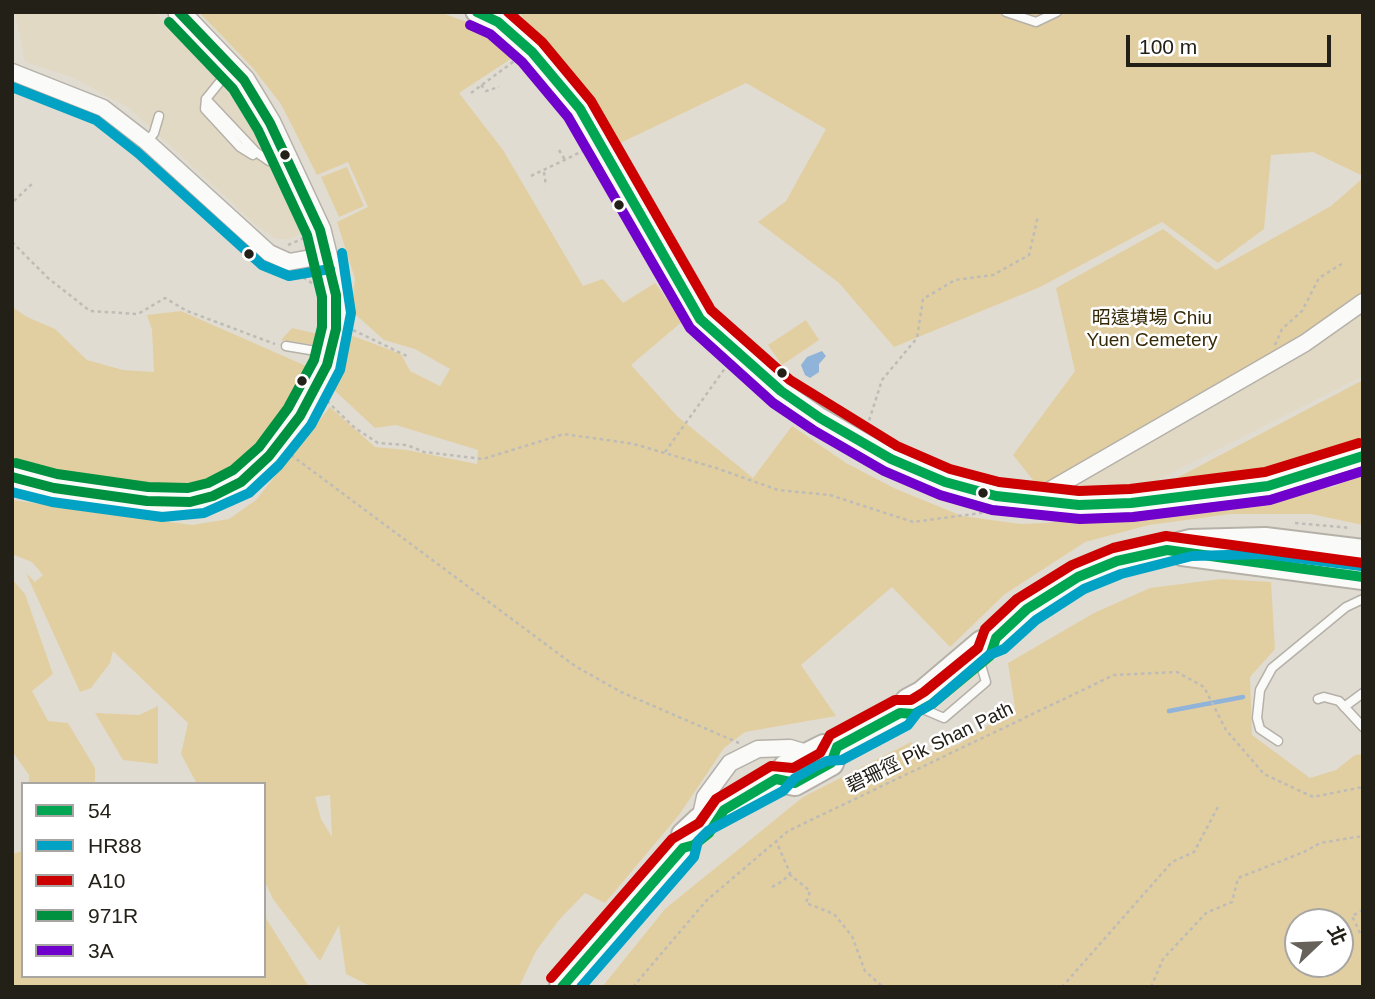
<!DOCTYPE html>
<html>
<head>
<meta charset="utf-8">
<style>
  body { margin:0 }
  #map { position:relative; width:1375px; height:999px; overflow:hidden; background:#e1dcd1; font-family:Helvetica,"Noto Sans TC",sans-serif }
  canvas { display:block }
  .frame { position:absolute; inset:0; border:14px solid #232018; pointer-events:none }
  .legend { position:absolute; left:21px; top:782px; width:245px; height:196px; box-sizing:border-box; background:#fff; border:2px solid #a7a6a3; margin:0; padding:9px 12px; list-style:none; font-size:21px; color:#232018 }
  .legend li { display:flex; align-items:center; gap:14px; height:35px }
  .legend b { width:35px; border:2px solid #a7a6a3 }
  .north { position:absolute; left:1284px; top:908px; width:70px; height:70px; box-sizing:border-box; background:#fff; border:2px solid #a7a6a3; border-radius:50%; rotate:67deg; font-size:19px; font-weight:700; line-height:28px; text-align:center; color:#232018 }
  .north::after { content:''; display:block; margin:auto; width:24px; height:32px; background:#666259; clip-path:polygon(50% 0,100% 100%,50% 72%,0 100%) }
  .scale { position:absolute; left:1126px; top:35px; width:205px; height:32px; box-sizing:border-box; border:4px solid #232018; border-top:0; padding-left:9px; font-size:21px; line-height:24px; white-space:nowrap; color:#232018; -webkit-text-stroke:5px #fff; paint-order:stroke }
</style>
</head>
<body>
<div id="map">
<canvas width="1375" height="999"></canvas>
<div class="frame"></div>
<ul class="legend">
<li><b style="height:9px;background:#00a651"></b>54</li>
<li><b style="height:9px;background:#02a2c5"></b>HR88</li>
<li><b style="height:9px;background:#c00"></b>A10</li>
<li><b style="height:9px;background:#009140"></b>971R</li>
<li><b style="height:9px;background:#7000cc"></b>3A</li>
</ul>
<div class="north">北</div>
<div class="scale">100 m</div>
</div>
<script>
const context = document.querySelector('canvas').getContext('2d');
context.lineJoin = 'round';
function fill(path, color) {
  context.fillStyle = color;
  context.fill(path, 'evenodd');
}
function poly(rows) {
  const path = new Path2D();
  for (const r of rows) {
    path.moveTo(r[0], r[1]);
    for (let i = 2; i < r.length; i += 2) path.lineTo(r[i], r[i + 1]);
  }
  return path;
}
function strokePath(path, color, width, dash) {
  context.strokeStyle = color;
  context.lineWidth = width;
  context.lineCap = dash ? 'butt' : 'round';
  context.setLineDash(dash || []);
  context.stroke(path);
}
function drawText(font, color, halo, rows, align = 'center') {
  context.font = font + ' Helvetica,"Noto Sans TC",sans-serif';
  context.lineWidth = 5;
  context.setLineDash([]);
  context.textBaseline = 'middle';
  context.strokeStyle = halo;
  context.fillStyle = color;
  for (const [text, x, y, turn = 0] of rows) {
    context.save();
    context.translate(x, y);
    context.rotate((+turn || 0) * Math.PI / 180);
    context.textAlign = isNaN(turn) ? turn : align;
    if (halo) context.strokeText(text, 0, 0);
    context.fillText(text, 0, 0);
    context.restore();
  }
}
fill(poly([
  [15,12,155,12,231,96,255,135,301,233,291,239,276,239,255,224,129,108,74,78,25,62],
  [1363,308,1363,376,1126,496,1046,496]
]), '#e2d9c4');
fill(poly([
  [199,12,439,12,490,30,512,58,459,93,503,150,583,286,603,279,623,303,655,283,683,321,631,365,677,416,753,478,792,426,846,463,896,489,962,516,1021,524,1045,523,1333,487,1363,474,1363,525,1311,514,1230,514,1149,525,1085,542,1005,594,950,647,892,587,801,665,836,716,745,732,724,748,679,815,605,903,585,893,559,920,536,951,519,987,372,987,346,974,339,925,320,961,273,899,264,880,264,784,197,784,181,754,188,723,113,651,110,663,91,688,80,692,26,573,35,582,43,575,32,562,12,554,12,500,192,525,229,519,256,500,330,407,375,447,407,450,477,464,478,450,396,425,375,428,333,389,349,339,353,336,401,354,410,371,440,386,450,369,415,349,384,340,355,314,352,303,355,279,337,222,368,207,348,162,317,175,281,104,252,67],
  [330,795,332,837,321,819,315,797],
  [520,12,1363,12,1363,176,1313,152,1271,155,1264,229,1218,263,1162,222,1040,287,894,347,839,283,758,222,786,201,826,129,746,83,614,146,589,103,534,41],
  [347,167,364,206,339,217,321,177],
  [1363,178,1363,301,1042,491,1013,455,1075,371,1056,288,1163,229,1216,270,1331,206],
  [12,307,27,317,55,329,87,360,123,370,154,372,152,330,147,315,181,311,313,369,301,399,268,443,228,477,205,490,161,493,55,480,25,472,12,465],
  [806,320,819,340,782,365,768,345],
  [292,328,318,334,317,345,281,340],
  [1363,380,1363,439,1323,457,1258,474,1150,492],
  [12,579,25,594,53,674,32,691,48,721,68,723,95,768,95,784,29,784,29,775,12,751],
  [1221,579,1271,582,1275,649,1250,677,1252,735,1310,778,1336,770,1355,755,1363,754,1363,987,602,987,665,909,803,797,911,742,922,756,959,744,1015,708,1008,663,1094,613,1150,588],
  [1298,922,1340,922,1340,964,1298,964],
  [158,706,158,764,123,760,95,713,139,715],
  [23,851,23,976,264,976,264,915,309,987,12,987,12,854]
]), '#e2cfa1');
fill(poly([
  [822,351,826,356,819,364,819,372,810,378,805,375,801,365,807,357]
]), '#90b3da');
strokePath(poly([
  [1169,711,1243,697]
]), '#90b3da', 4.5);
const service = poly([
  [1006,12,1036,22,1057,12],
  [511,33,514,21,513,12],
  [232,67,206,99,256,152,269,161,283,156],
  [206,99,205,109,240,147,253,155],
  [147,142,154,133,159,116],
  [286,346,328,353],
  [1318,699,1324,697,1339,701,1363,727],
  [1344,707,1363,693],
  [923,709,944,718,986,682,980,662],
  [1278,741,1260,729,1257,718,1260,690,1272,668,1346,607,1363,599]
]);
const minor = poly([
  [12,72,103,108,147,142,269,253,289,262,328,255],
  [1033,500,1305,343,1363,302],
  [700,820,705,797,730,763,758,749,790,748,810,754]
]);
const tertiary = poly([
  [476,12,498,22,532,52,580,109,700,319,781,391,820,418,891,459,945,482,996,496,1079,505,1131,503,1268,486,1363,456]
]);
const secondary = poly([
  [12,477,54,488,147,501,190,502,213,496,241,482,269,456,300,416,327,365,336,329,336,295,320,230,270,123,244,80,179,12]
]);
const primary = poly([
  [1182,553,1363,577],
  [776,779,795,783,831,763,837,747],
  [562,987,683,848,684,835,700,820,776,779,786,767,810,754,824,747,837,747,900,713,908,701,923,693,982,643,996,638,1027,609,1078,577,1117,561,1190,542,1265,540,1363,552]
]);
strokePath(service, '#b5b1a9', 11);
strokePath(minor, '#b5b1a9', 19);
strokePath(tertiary, '#b5b1a9', 23);
strokePath(secondary, '#b5b1a9', 24);
strokePath(primary, '#b5b1a9', 28);
strokePath(poly([
  [481,85,486,91,499,87],
  [471,93,517,59],
  [559,150,565,160],
  [544,172,546,186],
  [531,176,585,150],
  [14,201,34,182],
  [12,242,48,278,90,311,138,314,165,298,187,311,275,344],
  [288,245,304,238],
  [289,278,304,278,315,285],
  [353,330,409,357],
  [1275,345,1282,329,1302,311,1319,278,1343,263],
  [327,401,355,428,378,443,407,445,424,452,483,459,564,434,634,444,716,468,778,490,830,495,913,522,989,512],
  [867,427,882,380,917,338,923,299,955,280,993,275,1029,255,1038,216],
  [665,452,728,364],
  [291,455,575,666,621,692,739,743],
  [1295,523,1351,528],
  [789,874,810,891,806,903,834,914,852,936,865,971,883,987],
  [772,887,783,881,790,873,776,841],
  [1363,910,1352,916,1363,939],
  [633,987,706,901,788,831,1114,675,1177,672,1204,687,1226,730,1264,774,1313,797,1363,787],
  [1062,987,1172,862,1194,852,1219,805],
  [1151,987,1163,959,1206,913,1232,902,1238,878,1304,852,1320,843,1363,836]
]), '#bebcb7', 2.5, [3.5, 3.5]);
strokePath(service, '#fafaf8', 8);
strokePath(minor, '#fafaf8', 16);
strokePath(tertiary, '#fafaf8', 19);
strokePath(secondary, '#fafaf8', 21);
strokePath(primary, '#fafaf8', 24);
strokePath(poly([
  [477,12,498,22,532,52,580,109,700,319,781,391,820,418,891,459,945,482,996,496,1079,505,1131,503,1268,486,1363,456],
  [562,987,683,848,694,845,709,833,724,810,776,779,795,783,831,763,837,747,900,713,914,714,932,704,990,656,996,638,1027,609,1078,577,1117,561,1167,550,1363,577]
]), '#00a651', 10);
strokePath(poly([
  [12,87,96,120,138,153,262,265,289,276,330,269],
  [12,492,52,502,162,517,204,513,249,493,279,465,311,425,340,370,351,313,342,253],
  [581,987,694,857,698,841,708,831,783,791,795,778,816,766,827,761,842,760,908,725,918,712,932,704,989,655,1004,649,1036,620,1084,589,1121,574,1192,556,1264,554,1361,566]
]), '#02a2c5', 10);
strokePath(poly([
  [508,12,542,42,591,101,711,310,790,380,897,446,950,469,999,482,1079,491,1130,489,1265,472,1359,443],
  [551,978,672,839,699,823,716,799,771,766,793,768,820,753,830,735,895,700,911,700,924,692,978,648,985,629,1017,599,1072,565,1113,548,1166,536,1363,563]
]), '#c00', 10);
strokePath(poly([
  [12,477,54,488,147,501,190,502,213,496,241,482,269,456,300,416,327,365,336,329,336,295,320,230,270,123,244,80,179,12]
]), '#009140', 10);
strokePath(poly([
  [470,25,490,34,522,62,568,117,690,328,773,403,813,430,884,471,940,495,992,510,1080,519,1133,517,1270,500,1363,471]
]), '#7000cc', 10);
strokePath(poly([
  [16,463,57,474,148,487,188,488,208,483,233,470,259,447,288,408,314,360,322,327,322,297,307,235,258,130,233,89,169,22]
]), '#009140', 10);
for (const [x, y, r, color] of [
  [285,155,6,"#232018"],
  [619,205,6,"#232018"],
  [249,254,6,"#232018"],
  [782,373,6,"#232018"],
  [302,381,6,"#232018"],
  [983,493,6,"#232018"]
]) {
  const dot = new Path2D();
  dot.arc(x, y, r, 0, 2 * Math.PI);
  context.fillStyle = color;
  context.fill(dot);
  strokePath(dot, '#fff', 2.5);
}
drawText('19px', '#362905', '#fff', [
  ["昭遠墳場 Chiu",1152,319],
  ["Yuen Cemetery",1152,341]
]);
drawText('19px', '#232018', '#fff', [
  ["碧珊徑 Pik Shan Path",930,748,-26]
]);
</script>
</body>
</html>
